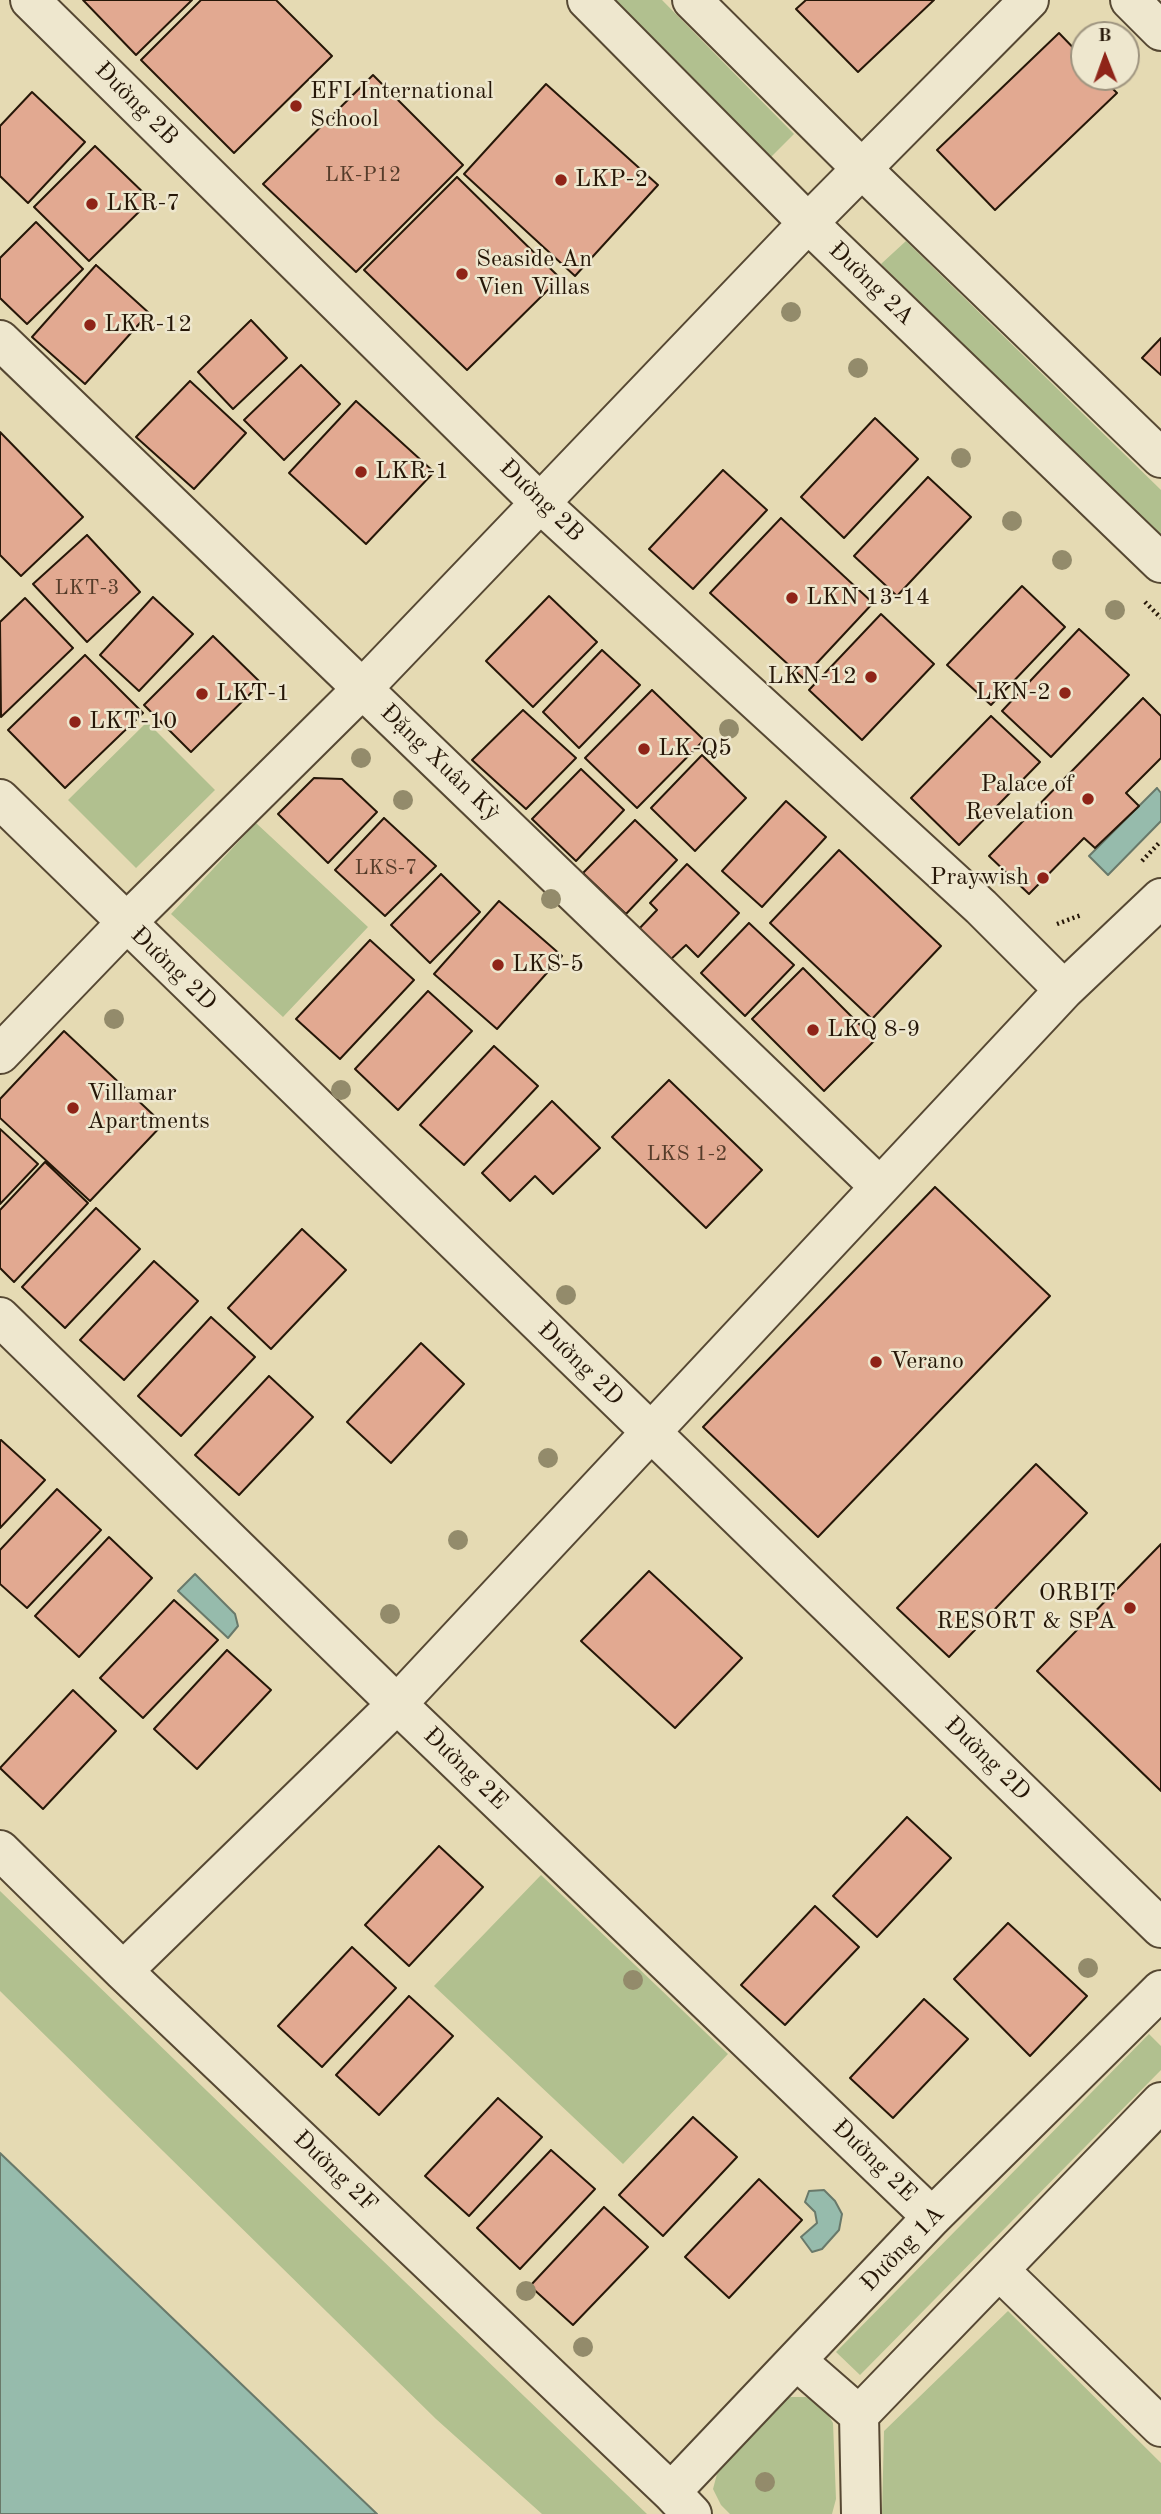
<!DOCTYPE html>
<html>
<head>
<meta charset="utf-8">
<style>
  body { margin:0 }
  #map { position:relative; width:1161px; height:2514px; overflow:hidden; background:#e5dab3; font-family:"Old Standard TT",serif }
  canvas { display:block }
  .north { position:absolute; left:1070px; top:21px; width:70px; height:70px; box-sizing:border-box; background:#eee7ce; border:2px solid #9e947f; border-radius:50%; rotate:359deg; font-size:19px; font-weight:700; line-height:28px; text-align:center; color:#261708 }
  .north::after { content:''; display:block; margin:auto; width:24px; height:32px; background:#8f2418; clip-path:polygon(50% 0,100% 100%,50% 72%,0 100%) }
</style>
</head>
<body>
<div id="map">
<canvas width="1161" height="2514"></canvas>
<div class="north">B</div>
</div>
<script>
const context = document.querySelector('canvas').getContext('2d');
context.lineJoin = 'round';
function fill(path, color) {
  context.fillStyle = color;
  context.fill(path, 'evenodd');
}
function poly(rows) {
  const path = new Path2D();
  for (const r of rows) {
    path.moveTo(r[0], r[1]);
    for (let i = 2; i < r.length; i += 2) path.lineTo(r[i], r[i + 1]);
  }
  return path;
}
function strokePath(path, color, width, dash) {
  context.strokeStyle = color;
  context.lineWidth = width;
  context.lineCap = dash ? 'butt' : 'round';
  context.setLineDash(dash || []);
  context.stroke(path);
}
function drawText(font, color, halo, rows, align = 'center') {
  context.font = font + ' "Old Standard TT",serif';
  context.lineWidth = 5;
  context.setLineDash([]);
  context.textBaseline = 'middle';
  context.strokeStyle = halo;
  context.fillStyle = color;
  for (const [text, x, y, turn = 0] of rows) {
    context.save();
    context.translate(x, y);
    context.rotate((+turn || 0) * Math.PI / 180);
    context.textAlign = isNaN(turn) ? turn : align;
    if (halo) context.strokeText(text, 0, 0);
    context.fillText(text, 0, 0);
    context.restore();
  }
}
fill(poly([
  [614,0,662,0,794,134,770,158],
  [906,241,1161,490,1161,537,881,264],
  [147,722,215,790,136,868,68,800],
  [256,823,368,927,283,1017,171,914],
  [541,1875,728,2054,623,2164,434,1986],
  [0,1891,355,2234,647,2514,542,2514,436,2419,0,1991],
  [1149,2034,1161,2046,1161,2070,860,2375,836,2352],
  [1008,2311,1161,2463,1161,2514,882,2514,884,2431],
  [788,2397,806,2397,823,2406,833,2423,836,2499,832,2514,730,2514,721,2505,713,2489,717,2474,743,2442]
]), '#b1c08f');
const water = poly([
  [1157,788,1161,793,1161,821,1108,875,1089,856,1157,788],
  [195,1574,235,1614,238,1626,228,1638,178,1591,195,1574],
  [0,2153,377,2514,0,2514,0,2153],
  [824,2190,835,2201,842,2214,839,2230,822,2249,812,2252,801,2237,817,2223,815,2212,805,2202,809,2191,824,2190]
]);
fill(water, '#96bbac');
strokePath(water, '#69796a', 2);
const building = poly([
  [83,0,192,0,136,55,83,0],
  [201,0,276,0,332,56,234,153,141,60,201,0],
  [806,0,934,0,858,72,796,9,806,0],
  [1059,33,1084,59,1084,77,1101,77,1117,93,995,210,937,150,1059,33],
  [373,75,463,165,356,272,263,184,373,75],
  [546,84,658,185,575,276,464,174,546,84],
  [32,92,85,142,28,203,0,176,0,126,32,92],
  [95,146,151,200,89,261,34,207,95,146],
  [457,177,560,278,467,370,364,270,457,177],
  [36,222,83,269,27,324,0,298,0,258,36,222],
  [96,265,149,313,85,384,32,337,96,265],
  [251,320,287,358,233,409,198,372,251,320],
  [1161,338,1161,375,1142,358,1161,338],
  [301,365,340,404,284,460,244,420,301,365],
  [190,381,246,433,194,489,136,437,190,381],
  [356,401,434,472,366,544,289,473,356,401],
  [875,418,918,459,844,538,801,497,875,418],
  [0,432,83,517,21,576,0,555,0,432],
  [723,470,767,510,693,589,649,549,723,470],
  [928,477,971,517,897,596,854,556,928,477],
  [781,518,873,603,803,678,710,593,781,518],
  [87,535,140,592,87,642,33,584,87,535],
  [1022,586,1065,627,991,705,947,665,1022,586],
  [549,596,597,642,533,707,486,661,549,596],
  [153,597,193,634,139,691,100,655,153,597],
  [25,598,73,648,1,717,0,622,25,598],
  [881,614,934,664,862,740,809,690,881,614],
  [1079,629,1129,675,1051,757,1002,711,1079,629],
  [213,636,261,683,191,752,144,705,213,636],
  [602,650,640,685,579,748,543,712,602,650],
  [85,655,143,713,65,788,8,730,85,655],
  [652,690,704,740,637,808,585,758,652,690],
  [1143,698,1161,716,1161,758,1126,793,1139,806,1095,848,1084,838,1029,894,989,856,1143,698],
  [523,710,576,758,526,809,472,760,523,710],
  [991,716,1040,762,959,845,911,798,991,716],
  [702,755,746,798,695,851,651,808,702,755],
  [581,769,624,810,576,861,532,819,581,769],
  [314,778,342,779,377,812,328,863,278,814,314,778],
  [786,801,826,837,762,907,722,871,786,801],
  [384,818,436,866,385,916,335,870,384,818],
  [635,820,677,860,626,914,583,873,635,820],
  [839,850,941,946,872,1019,770,923,839,850],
  [687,864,739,913,698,957,686,945,669,961,637,931,657,910,650,903,687,864],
  [441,874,480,912,430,963,391,925,441,874],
  [499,901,562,956,497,1029,434,974,499,901],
  [749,923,794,965,745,1016,701,973,749,923],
  [370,940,414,980,340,1059,296,1019,370,940],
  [803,968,875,1040,824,1091,752,1019,803,968],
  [428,991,472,1031,398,1110,355,1069,428,991],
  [64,1031,163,1124,90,1201,0,1118,0,1099,64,1031],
  [494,1046,538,1086,464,1165,420,1125,494,1046],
  [669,1080,762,1170,706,1228,612,1137,669,1080],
  [552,1101,600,1148,553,1194,535,1176,510,1201,482,1173,552,1101],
  [0,1129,38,1164,0,1204,0,1129],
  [45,1162,88,1203,14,1282,0,1268,0,1210,45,1162],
  [935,1187,1050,1296,818,1537,703,1427,935,1187],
  [96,1208,140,1249,65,1328,22,1287,96,1208],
  [302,1229,346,1270,271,1349,228,1308,302,1229],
  [154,1261,198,1301,124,1380,80,1340,154,1261],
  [211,1317,255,1357,181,1436,138,1396,211,1317],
  [421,1343,464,1384,391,1463,347,1422,421,1343],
  [269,1376,313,1417,239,1495,195,1455,269,1376],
  [1,1440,45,1480,0,1528,0,1441,1,1440],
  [1036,1464,1087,1513,949,1657,897,1608,1036,1464],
  [57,1489,101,1530,27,1608,0,1584,0,1550,57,1489],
  [109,1537,152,1578,79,1657,35,1616,109,1537],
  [1161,1544,1161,1791,1037,1671,1161,1544],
  [649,1571,742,1658,675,1728,581,1641,649,1571],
  [174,1600,218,1640,143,1718,100,1678,174,1600],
  [227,1650,271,1690,197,1769,154,1729,227,1650],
  [73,1690,116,1731,43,1809,0,1768,73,1690],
  [907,1817,951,1858,877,1937,833,1896,907,1817],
  [439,1846,483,1887,409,1966,365,1925,439,1846],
  [815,1906,859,1947,785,2025,741,1985,815,1906],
  [1008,1923,1087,1996,1030,2056,954,1979,1008,1923],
  [352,1947,396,1988,322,2067,278,2026,352,1947],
  [409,1996,453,2036,379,2115,336,2075,409,1996],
  [924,1999,968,2039,893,2118,850,2078,924,1999],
  [498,2098,542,2137,469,2216,425,2176,498,2098],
  [693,2117,737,2157,663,2236,619,2195,693,2117],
  [551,2150,595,2189,520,2269,477,2228,551,2150],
  [759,2179,802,2220,729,2298,685,2257,759,2179],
  [604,2207,648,2247,573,2325,530,2286,604,2207]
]);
fill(building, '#e2a991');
strokePath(building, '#261708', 2);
const minor = poly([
  [30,0,540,503,981,907,1064,990],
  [587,0,808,223,1161,563],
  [692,0,861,168,1161,458],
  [1130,0,1161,31],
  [0,340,880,1187],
  [0,799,1161,1928],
  [0,1054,126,923,362,689,808,223,1029,0],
  [0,1317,397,1704,932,2217],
  [0,1850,123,1971,671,2492],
  [123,1971,397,1704,1064,990,1161,898],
  [1000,2271,1161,2427],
  [797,2361,859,2415],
  [692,2514,671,2492,932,2217,1161,1990],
  [861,2514,859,2415,1161,2102]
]);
strokePath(minor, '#564833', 42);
strokePath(poly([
  [1145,602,1161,618],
  [1142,861,1161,841],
  [1057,924,1081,915]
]), '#261708', 4.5, [2, 3.5]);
strokePath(minor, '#eee7ce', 38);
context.fillStyle = '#938b6b';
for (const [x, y] of [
  [791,312],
  [858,368],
  [961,458],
  [1012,521],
  [1062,560],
  [1115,610],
  [729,729],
  [361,758],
  [403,800],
  [551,899],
  [114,1019],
  [341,1090],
  [566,1295],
  [548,1458],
  [458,1540],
  [390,1614],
  [1088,1968],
  [633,1980],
  [526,2291],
  [583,2347],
  [765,2482]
]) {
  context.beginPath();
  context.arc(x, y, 10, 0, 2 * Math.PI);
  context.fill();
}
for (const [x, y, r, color] of [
  [296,106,7,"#8f2418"],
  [561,180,7,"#8f2418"],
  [92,204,7,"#8f2418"],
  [462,274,7,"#8f2418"],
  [90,325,7,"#8f2418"],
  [361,472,7,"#8f2418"],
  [792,598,7,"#8f2418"],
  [871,677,7,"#8f2418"],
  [1065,693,7,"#8f2418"],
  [202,694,7,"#8f2418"],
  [75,722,7,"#8f2418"],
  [644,749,7,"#8f2418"],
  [1088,799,7,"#8f2418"],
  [1043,878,7,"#8f2418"],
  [498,965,7,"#8f2418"],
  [813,1030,7,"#8f2418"],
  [73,1108,7,"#8f2418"],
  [876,1362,7,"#8f2418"],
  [1130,1608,7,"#8f2418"]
]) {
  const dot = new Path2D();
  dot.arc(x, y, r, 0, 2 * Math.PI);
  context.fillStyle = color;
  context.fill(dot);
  strokePath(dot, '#eee7ce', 2.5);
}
drawText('21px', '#553c2a', null, [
  ["LK-P12",363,175],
  ["LKT-3",87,588],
  ["LKS-7",386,868],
  ["LKS 1-2",687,1154]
]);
drawText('24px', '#261708', '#eee7ce', [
  ["EFI International",310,92],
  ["School",310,120],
  ["LKP-2",575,180],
  ["LKR-7",106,204],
  ["Seaside An",476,260],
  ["Vien Villas",476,288],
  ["LKR-12",104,325],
  ["LKR-1",375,472],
  ["LKN 13-14",806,598],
  ["LKN-12",857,677,"right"],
  ["LKN-2",1051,693,"right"],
  ["LKT-1",216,694],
  ["LKT-10",89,722],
  ["LK-Q5",658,749],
  ["Palace of",1074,785,"right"],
  ["Revelation",1074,813,"right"],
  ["Praywish",1029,878,"right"],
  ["LKS-5",512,965],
  ["LKQ 8-9",827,1030],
  ["Villamar",87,1094],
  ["Apartments",87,1122],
  ["Verano",890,1362],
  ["ORBIT",1116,1594,"right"],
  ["RESORT & SPA",1116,1622,"right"]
], 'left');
drawText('24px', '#261708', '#eee7ce', [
  ["Đường 2B",136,104,45],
  ["Đường 2A",871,284,44],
  ["Đường 2B",541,501,44],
  ["Đặng Xuân Kỳ",440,763,44],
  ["Đường 2D",173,969,44],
  ["Đường 2D",580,1364,44],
  ["Đường 2D",987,1759,44],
  ["Đường 2E",465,1769,44],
  ["Đường 2E",874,2161,44],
  ["Đường 2F",335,2172,44],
  ["Đường 1A",903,2249,-46]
]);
</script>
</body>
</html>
